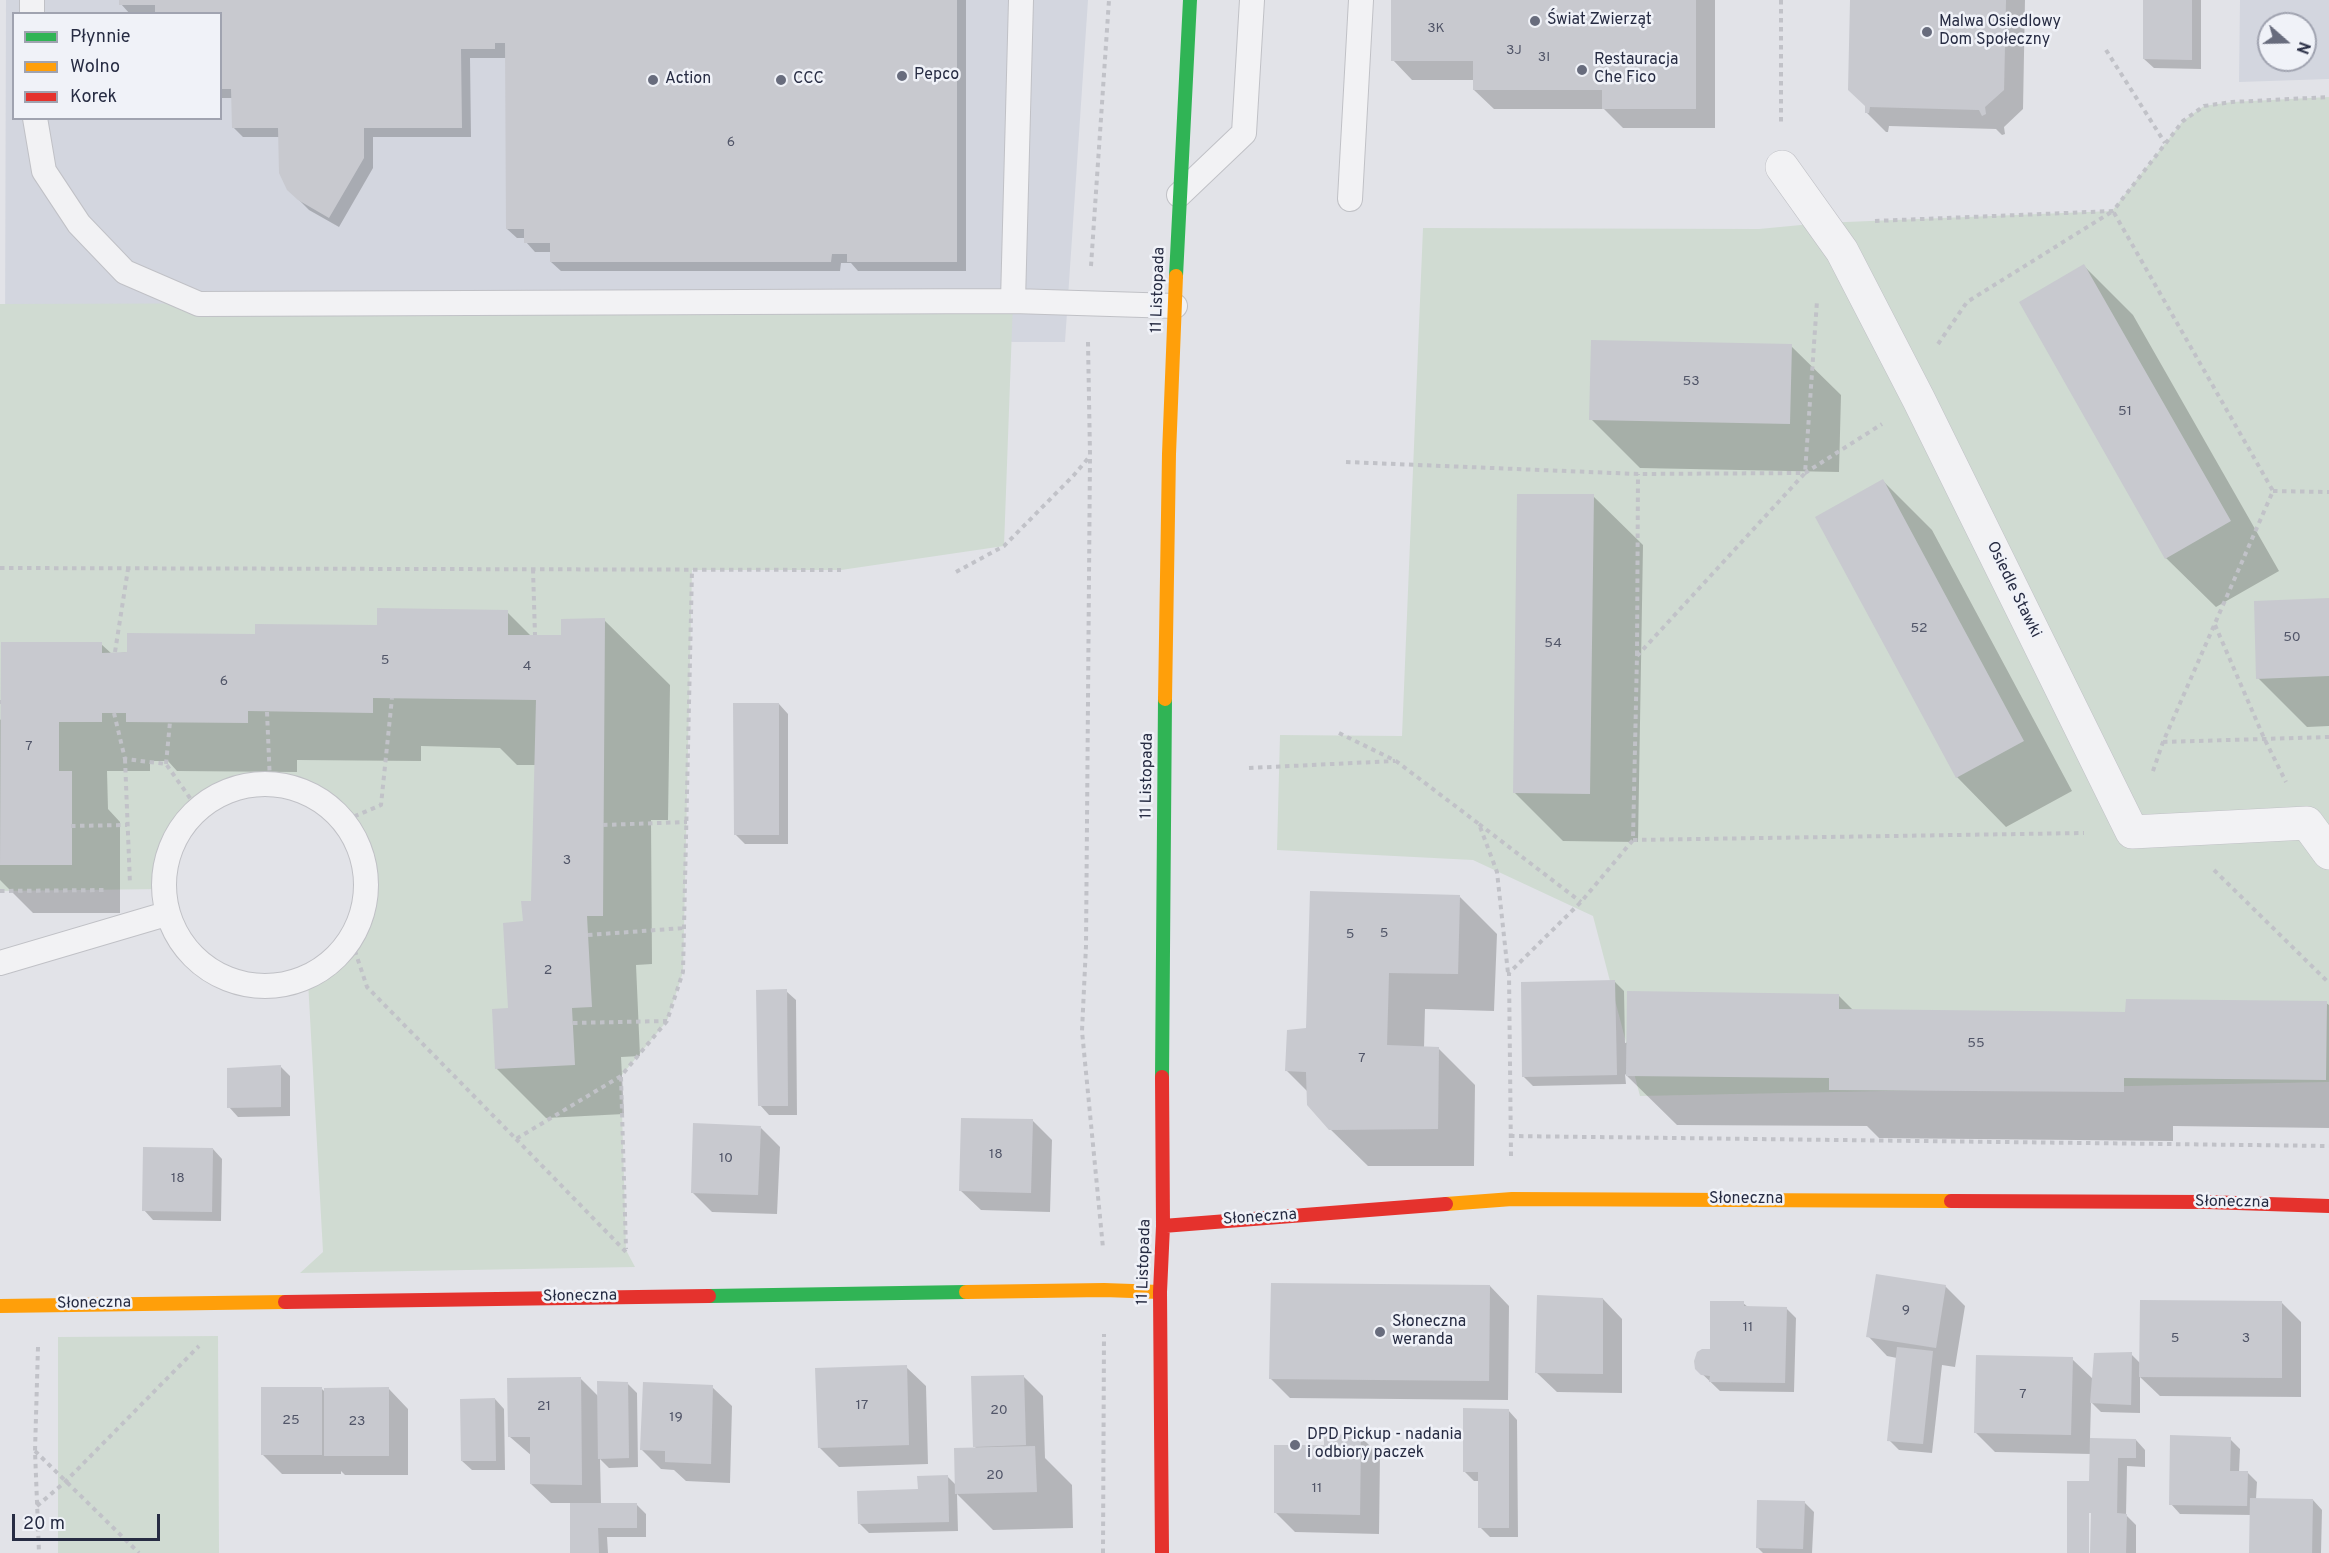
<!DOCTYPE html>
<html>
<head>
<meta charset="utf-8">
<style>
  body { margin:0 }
  #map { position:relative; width:2329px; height:1553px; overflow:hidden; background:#e2e3e8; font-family:Overpass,sans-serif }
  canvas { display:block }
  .legend { position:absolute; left:12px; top:12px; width:210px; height:108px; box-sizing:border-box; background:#f0f2f8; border:2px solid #a0a3b0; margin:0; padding:8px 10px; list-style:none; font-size:18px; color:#272c43 }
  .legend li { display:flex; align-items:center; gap:12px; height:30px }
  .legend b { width:30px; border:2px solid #a0a3b0 }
  .north { position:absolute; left:2257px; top:12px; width:60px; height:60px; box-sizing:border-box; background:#f0f2f8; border:2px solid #a0a3b0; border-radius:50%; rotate:110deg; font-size:16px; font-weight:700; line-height:24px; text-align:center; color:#272c43 }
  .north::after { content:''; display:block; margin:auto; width:21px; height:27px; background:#686c7d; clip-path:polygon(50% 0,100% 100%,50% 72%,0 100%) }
  .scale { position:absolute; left:12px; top:1514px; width:148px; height:27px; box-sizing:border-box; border:3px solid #272c43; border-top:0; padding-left:8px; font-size:18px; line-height:21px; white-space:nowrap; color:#272c43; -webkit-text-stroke:4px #f0f2f8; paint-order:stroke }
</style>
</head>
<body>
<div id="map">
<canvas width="2329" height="1553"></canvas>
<ul class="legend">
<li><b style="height:8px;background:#30b455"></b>Płynnie</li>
<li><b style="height:8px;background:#ff9f0a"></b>Wolno</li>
<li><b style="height:8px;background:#e5322d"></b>Korek</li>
</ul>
<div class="north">N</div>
<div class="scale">20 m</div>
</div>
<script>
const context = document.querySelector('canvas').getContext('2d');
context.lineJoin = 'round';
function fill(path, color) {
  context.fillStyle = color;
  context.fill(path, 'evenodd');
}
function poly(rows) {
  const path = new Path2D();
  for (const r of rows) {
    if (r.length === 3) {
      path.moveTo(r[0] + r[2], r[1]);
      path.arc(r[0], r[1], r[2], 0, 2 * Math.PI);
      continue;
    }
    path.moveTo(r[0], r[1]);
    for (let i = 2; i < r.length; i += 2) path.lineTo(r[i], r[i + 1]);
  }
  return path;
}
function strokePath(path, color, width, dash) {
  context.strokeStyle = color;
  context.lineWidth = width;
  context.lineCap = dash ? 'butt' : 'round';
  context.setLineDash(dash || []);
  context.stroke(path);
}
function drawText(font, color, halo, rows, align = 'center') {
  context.font = font + ' Overpass,sans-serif';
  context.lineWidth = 5;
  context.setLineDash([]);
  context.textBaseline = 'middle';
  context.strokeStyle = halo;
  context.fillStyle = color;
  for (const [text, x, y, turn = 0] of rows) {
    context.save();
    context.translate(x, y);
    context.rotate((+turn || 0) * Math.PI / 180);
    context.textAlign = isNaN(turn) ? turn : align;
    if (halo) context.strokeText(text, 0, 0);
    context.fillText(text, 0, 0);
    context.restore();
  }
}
fill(poly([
  [6,0,1088,0,1065,342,5,341],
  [14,14,220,14,220,118,14,118],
  [2240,0,2329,0,2329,79,2239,82],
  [2269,24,2305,24,2305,60,2269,60]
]), '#d3d6df');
fill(poly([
  [2329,97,2329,1082,1640,1096,1593,916,1473,860,1277,850,1280,735,1402,736,1423,228,1759,229,1822,223,2112,211,2183,121,2204,106,2232,102],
  [1013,301,1004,546,841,570,692,570,683,972,667,1021,621,1076,626,1250,635,1267,300,1273,323,1252,308,981,352,942,369,880,346,820,312,793,270,782,231,788,197,808,171,845,162,889,0,891,0,304],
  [218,1336,219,1553,58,1553,58,1337]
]), '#d0dbd2');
fill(poly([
  [121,0,966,0,966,271,858,271,851,263,841,263,840,271,561,271,551,262,551,252,535,252,526,242,526,238,517,238,507,229,506,58,470,58,471,137,373,137,373,168,339,227,309,210,288,189,279,137,243,137,233,127,233,98,220,98,220,14,130,14,121,4],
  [1393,0,1715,0,1715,128,1623,128,1604,109,1494,109,1474,90,1474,80,1412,80,1393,60],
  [1851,0,2025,0,2023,109,2004,127,2005,134,2002,135,1996,129,1889,126,1888,132,1886,132,1866,112],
  [2144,0,2201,0,2201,69,2154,68,2144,59],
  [2084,266,2133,315,2279,571,2216,607,2166,558],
  [1791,346,1841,395,1839,472,1640,468,1591,419],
  [1883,481,1932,530,2072,791,2006,827,1957,777,1817,517],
  [1593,496,1643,545,1638,842,1563,841,1514,792],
  [2329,599,2329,726,2307,727,2258,678],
  [507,612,531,636,563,636,604,620,670,685,668,820,651,820,652,964,636,965,640,1056,621,1057,624,1114,546,1118,497,1069,524,923,533,903,536,765,517,765,500,748,421,746,421,761,297,760,297,772,177,771,168,761,150,761,150,771,107,771,108,809,120,822,120,913,33,913,0,880,0,720,101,644,112,654,257,636,379,627],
  [779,704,788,714,788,844,745,844,735,834],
  [1460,897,1497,934,1494,1011,1425,1009,1424,1048,1438,1048,1475,1085,1474,1166,1368,1166,1330,1129,1308,1092,1286,1070,1308,1030],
  [1615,982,1624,991,1625,1043,1838,995,1854,1011,2127,1013,2326,1003,2329,1005,2329,1128,2173,1126,2173,1141,1879,1138,1867,1126,1677,1125,1625,1074,1626,1084,1533,1086,1523,1076],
  [786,991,796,1000,797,1115,769,1115,760,1105],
  [281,1067,290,1076,290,1116,238,1117,229,1107],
  [1032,1120,1052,1140,1050,1212,981,1210,961,1191],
  [761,1128,780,1147,777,1214,712,1212,692,1192],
  [213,1149,222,1159,221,1221,153,1220,144,1210],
  [1490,1286,1509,1306,1508,1400,1290,1398,1271,1379],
  [1945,1286,1965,1306,1955,1367,1942,1365,1932,1453,1899,1450,1889,1440,1897,1358,1887,1356,1868,1336],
  [1603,1299,1622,1319,1622,1393,1557,1392,1537,1373],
  [1743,1303,1748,1307,1786,1308,1796,1318,1794,1392,1720,1391,1697,1369],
  [2282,1303,2301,1322,2301,1397,2160,1396,2140,1377,2140,1413,2101,1412,2091,1402,2090,1439,2136,1440,2145,1450,2145,1467,2127,1466,2126,1515,2136,1525,2136,1553,2092,1553,2092,1511,2087,1512,2089,1553,2068,1553,2090,1483,2091,1454,1995,1452,1975,1432,2072,1359,2094,1380,2131,1354,2141,1364],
  [906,1367,926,1386,928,1464,839,1467,819,1447],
  [1023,1376,1043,1396,1045,1458,1072,1485,1073,1528,993,1530,957,1494,958,1531,869,1533,859,1523,947,1476,956,1485,977,1449,974,1446],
  [580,1378,599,1397,627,1383,637,1393,638,1467,609,1468,600,1459,601,1505,637,1505,646,1514,646,1537,607,1537,608,1553,572,1553,571,1503,551,1503,531,1484,532,1456,510,1437],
  [712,1387,732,1406,730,1483,686,1481,674,1470,661,1469,642,1450],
  [321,1388,326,1393,389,1389,408,1409,408,1475,345,1475,341,1471,341,1474,282,1474,262,1454],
  [495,1399,504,1409,505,1470,472,1470,462,1461],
  [1508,1410,1517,1420,1518,1537,1490,1537,1480,1527,1480,1481,1474,1481,1464,1471],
  [1360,1436,1380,1456,1379,1534,1295,1532,1276,1513],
  [2230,1439,2240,1449,2239,1472,2247,1472,2257,1482,2256,1499,2313,1500,2322,1510,2321,1553,2251,1553,2251,1515,2180,1514,2171,1504],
  [1804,1502,1814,1512,1812,1553,1763,1553,1757,1547]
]), '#0003');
fill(poly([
  [119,0,957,0,957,262,847,262,847,254,832,254,831,262,550,262,550,243,524,243,524,229,506,229,505,43,495,43,495,49,461,49,462,128,364,128,364,158,329,218,298,200,287,190,279,173,278,128,232,128,231,89,220,89,220,14,155,14,155,5,119,5],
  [1391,0,1696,0,1696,109,1602,109,1602,90,1473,90,1473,61,1391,61],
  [1850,0,2006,0,2004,90,1985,107,1986,114,1982,116,1979,110,1870,107,1869,113,1865,113,1865,106,1848,90],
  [2143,0,2192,0,2192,60,2143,59],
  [2084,264,2231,521,2165,559,2019,302],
  [1591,340,1792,344,1790,424,1589,420],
  [1883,479,2024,741,1956,778,1815,517],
  [1517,494,1594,494,1590,794,1513,793],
  [2329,598,2329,676,2256,679,2254,601],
  [377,608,508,610,508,635,561,635,561,619,605,618,603,916,587,916,592,1007,572,1008,575,1065,495,1069,492,1009,508,1008,503,923,523,921,521,901,531,901,536,700,373,698,373,713,248,711,248,723,126,722,126,713,102,713,102,722,59,722,59,771,72,771,72,865,0,865,1,642,102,642,102,653,127,652,127,633,255,634,255,624,377,625],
  [733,703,779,703,779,835,734,835],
  [1310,891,1460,895,1458,974,1389,973,1387,1045,1439,1047,1438,1129,1329,1130,1307,1105,1306,1072,1285,1071,1287,1030,1306,1028],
  [1615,980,1617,1075,1522,1077,1521,982],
  [787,989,788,1106,758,1106,756,990],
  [1627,991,1839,994,1839,1009,2125,1012,2126,999,2327,1001,2326,1080,2124,1078,2124,1092,1829,1090,1829,1078,1626,1076],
  [281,1065,281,1107,227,1108,227,1068],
  [961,1118,1033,1119,1031,1193,959,1191],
  [693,1123,761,1126,758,1195,691,1193],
  [143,1147,213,1148,212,1212,142,1211],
  [1876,1274,1946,1285,1936,1348,1866,1337],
  [1271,1283,1490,1285,1489,1381,1269,1379],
  [1537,1295,1603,1298,1603,1374,1535,1373],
  [2140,1300,2282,1301,2282,1378,2139,1377],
  [1710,1301,1744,1301,1744,1306,1787,1307,1785,1383,1709,1382,1710,1376,1701,1375,1695,1369,1694,1361,1697,1352,1702,1349,1710,1349],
  [1897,1347,1933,1351,1923,1444,1887,1441],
  [2132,1352,2131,1405,2090,1403,2094,1353],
  [1976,1355,2073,1357,2071,1435,1974,1433],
  [907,1365,909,1445,818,1448,815,1368],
  [1024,1375,1026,1445,973,1447,971,1376],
  [581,1377,582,1485,530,1484,530,1437,508,1437,507,1378],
  [597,1381,628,1382,629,1458,598,1459],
  [643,1382,713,1385,711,1464,665,1462,665,1451,640,1450],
  [261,1387,322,1387,322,1455,261,1455],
  [389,1387,389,1456,324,1456,324,1388],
  [495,1398,496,1461,461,1461,460,1399],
  [1463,1408,1509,1409,1509,1528,1478,1528,1478,1472,1463,1472],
  [1324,1434,1361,1435,1360,1515,1274,1513,1274,1445,1324,1445],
  [2170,1435,2231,1437,2230,1471,2248,1471,2247,1506,2169,1505],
  [2090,1438,2136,1439,2136,1458,2118,1458,2117,1513,2127,1514,2126,1553,2090,1553,2091,1513,2089,1513,2089,1553,2067,1553,2067,1481,2089,1481],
  [1035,1446,1037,1492,955,1494,954,1448],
  [948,1475,949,1522,858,1524,857,1491,918,1489,917,1476],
  [2250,1498,2313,1499,2312,1553,2249,1553],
  [1757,1500,1805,1501,1803,1549,1756,1548],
  [570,1503,637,1503,637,1528,598,1528,599,1553,570,1553]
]), '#c8c9cf');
const lane = poly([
  [32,14,32,0],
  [35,118,44,171,79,224,125,272,199,304,1013,301,1175,306],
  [1179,195,1244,133,1252,0],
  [1350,199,1361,0],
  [1013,301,1021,0],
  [265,885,101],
  [0,963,166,914]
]);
const street = poly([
  [1782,167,1842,251,1919,400,2132,832,2307,823,2329,853]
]);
strokePath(lane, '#c0c1c6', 26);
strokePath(street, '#c0c1c6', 34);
strokePath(poly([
  [1781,0,1781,125],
  [2106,50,2165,143],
  [1875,221,2113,211,2183,121,2204,106,2232,102,2329,97],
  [1091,266,1109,0],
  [1088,342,1090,455,1086,946,1082,1031,1103,1248],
  [1938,344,1967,302,2113,211,2273,491,2163,742,2152,774],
  [1346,462,1638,474,1805,473,1882,424],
  [2273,491,2329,492],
  [0,568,841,570],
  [533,569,535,635],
  [956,572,1004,546,1074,475,1090,456],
  [2215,625,2264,738,2286,782],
  [115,652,128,569],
  [1637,655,1638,474],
  [0,702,1,702],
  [267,712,270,782],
  [114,713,125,759,166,764,197,808],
  [1339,733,1396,761,1479,824,1497,872,1508,973],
  [2163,742,2329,737],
  [125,759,130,884],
  [166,764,170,722],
  [1249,768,1395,761],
  [346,820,381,805,392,698],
  [1479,824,1581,902],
  [603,825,687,822],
  [71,826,127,825],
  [1633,840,2084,833],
  [2214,870,2329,983],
  [0,891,104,890],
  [588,935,684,928],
  [352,942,367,987,516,1139,621,1076,667,1021,683,972,692,570],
  [573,1023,667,1021],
  [621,1077,626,1249],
  [1510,1136,2329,1146],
  [516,1139,628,1254],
  [1511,1156,1509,973,1581,902,1633,840,1637,656,1805,473,1817,301],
  [38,1347,35,1451,39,1553],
  [35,1451,139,1553],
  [37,1506,65,1482,199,1346],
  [1103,1553,1104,1334]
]), '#c1c2c8', 4, [4.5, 4.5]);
strokePath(lane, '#f2f2f4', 24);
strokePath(street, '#f2f2f4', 33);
strokePath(poly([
  [1176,276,1190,0],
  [1162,1077,1165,699],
  [709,1296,966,1292]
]), '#30b455', 14);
strokePath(poly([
  [1165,699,1169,454,1176,276],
  [1446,1204,1512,1199,1951,1201],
  [966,1292,1104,1290,1160,1292],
  [0,1306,285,1302]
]), '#ff9f0a', 14);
strokePath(poly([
  [1951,1201,2206,1202,2329,1206],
  [1163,1226,1446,1204],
  [285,1302,709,1296],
  [1162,1553,1160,1292,1163,1226,1162,1077]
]), '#e5322d', 14);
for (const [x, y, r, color] of [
  [1535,21,6,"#686c7d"],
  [1927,32,6,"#686c7d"],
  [1582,70,6,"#686c7d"],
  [902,76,6,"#686c7d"],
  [653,80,6,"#686c7d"],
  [781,80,6,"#686c7d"],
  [1380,1332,6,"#686c7d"],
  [1295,1445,6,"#686c7d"]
]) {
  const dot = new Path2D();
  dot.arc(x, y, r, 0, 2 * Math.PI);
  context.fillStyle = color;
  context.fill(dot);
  strokePath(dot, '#f0f2f8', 2);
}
drawText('14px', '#515568', null, [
  ["3K",1436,29],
  ["3J",1514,51],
  ["3I",1544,58],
  ["6",731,143],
  ["53",1691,382],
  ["51",2125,412],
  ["52",1919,629],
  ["50",2292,638],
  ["54",1553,644],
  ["5",385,661],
  ["4",527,667],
  ["6",224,682],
  ["7",29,747],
  ["3",567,861],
  ["5",1384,934],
  ["5",1350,935],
  ["2",548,971],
  ["55",1976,1044],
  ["7",1362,1059],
  ["18",996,1155],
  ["10",726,1159],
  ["18",178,1179],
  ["9",1906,1311],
  ["11",1748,1328],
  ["5",2175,1339],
  ["3",2246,1339],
  ["7",2023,1395],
  ["17",862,1406],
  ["21",544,1407],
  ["20",999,1411],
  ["19",676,1418],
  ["25",291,1421],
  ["23",357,1422],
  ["20",995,1476],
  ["11",1317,1489]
]);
drawText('16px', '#272c43', '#f0f2f8', [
  ["Świat Zwierząt",1547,21],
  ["Malwa Osiedlowy",1939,23],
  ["Dom Społeczny",1939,41],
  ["Restauracja",1594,61],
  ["Che Fico",1594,79],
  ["Pepco",914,76],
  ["Action",665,80],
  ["CCC",793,80],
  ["Słoneczna",1392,1323],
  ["weranda",1392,1341],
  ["DPD Pickup - nadania",1307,1436],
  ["i odbiory paczek",1307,1454]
], 'left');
drawText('16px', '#272c43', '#f0f2f8', [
  ["11 Listopada",1159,290,-88],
  ["Osiedle Stawki",2013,590,64],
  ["11 Listopada",1148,776,-89],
  ["Słoneczna",1746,1200],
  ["Słoneczna",2232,1203,1],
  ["Słoneczna",1260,1218,-4],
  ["11 Listopada",1145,1262,-88],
  ["Słoneczna",580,1297,-1],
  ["Słoneczna",94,1304,-1]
]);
</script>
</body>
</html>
